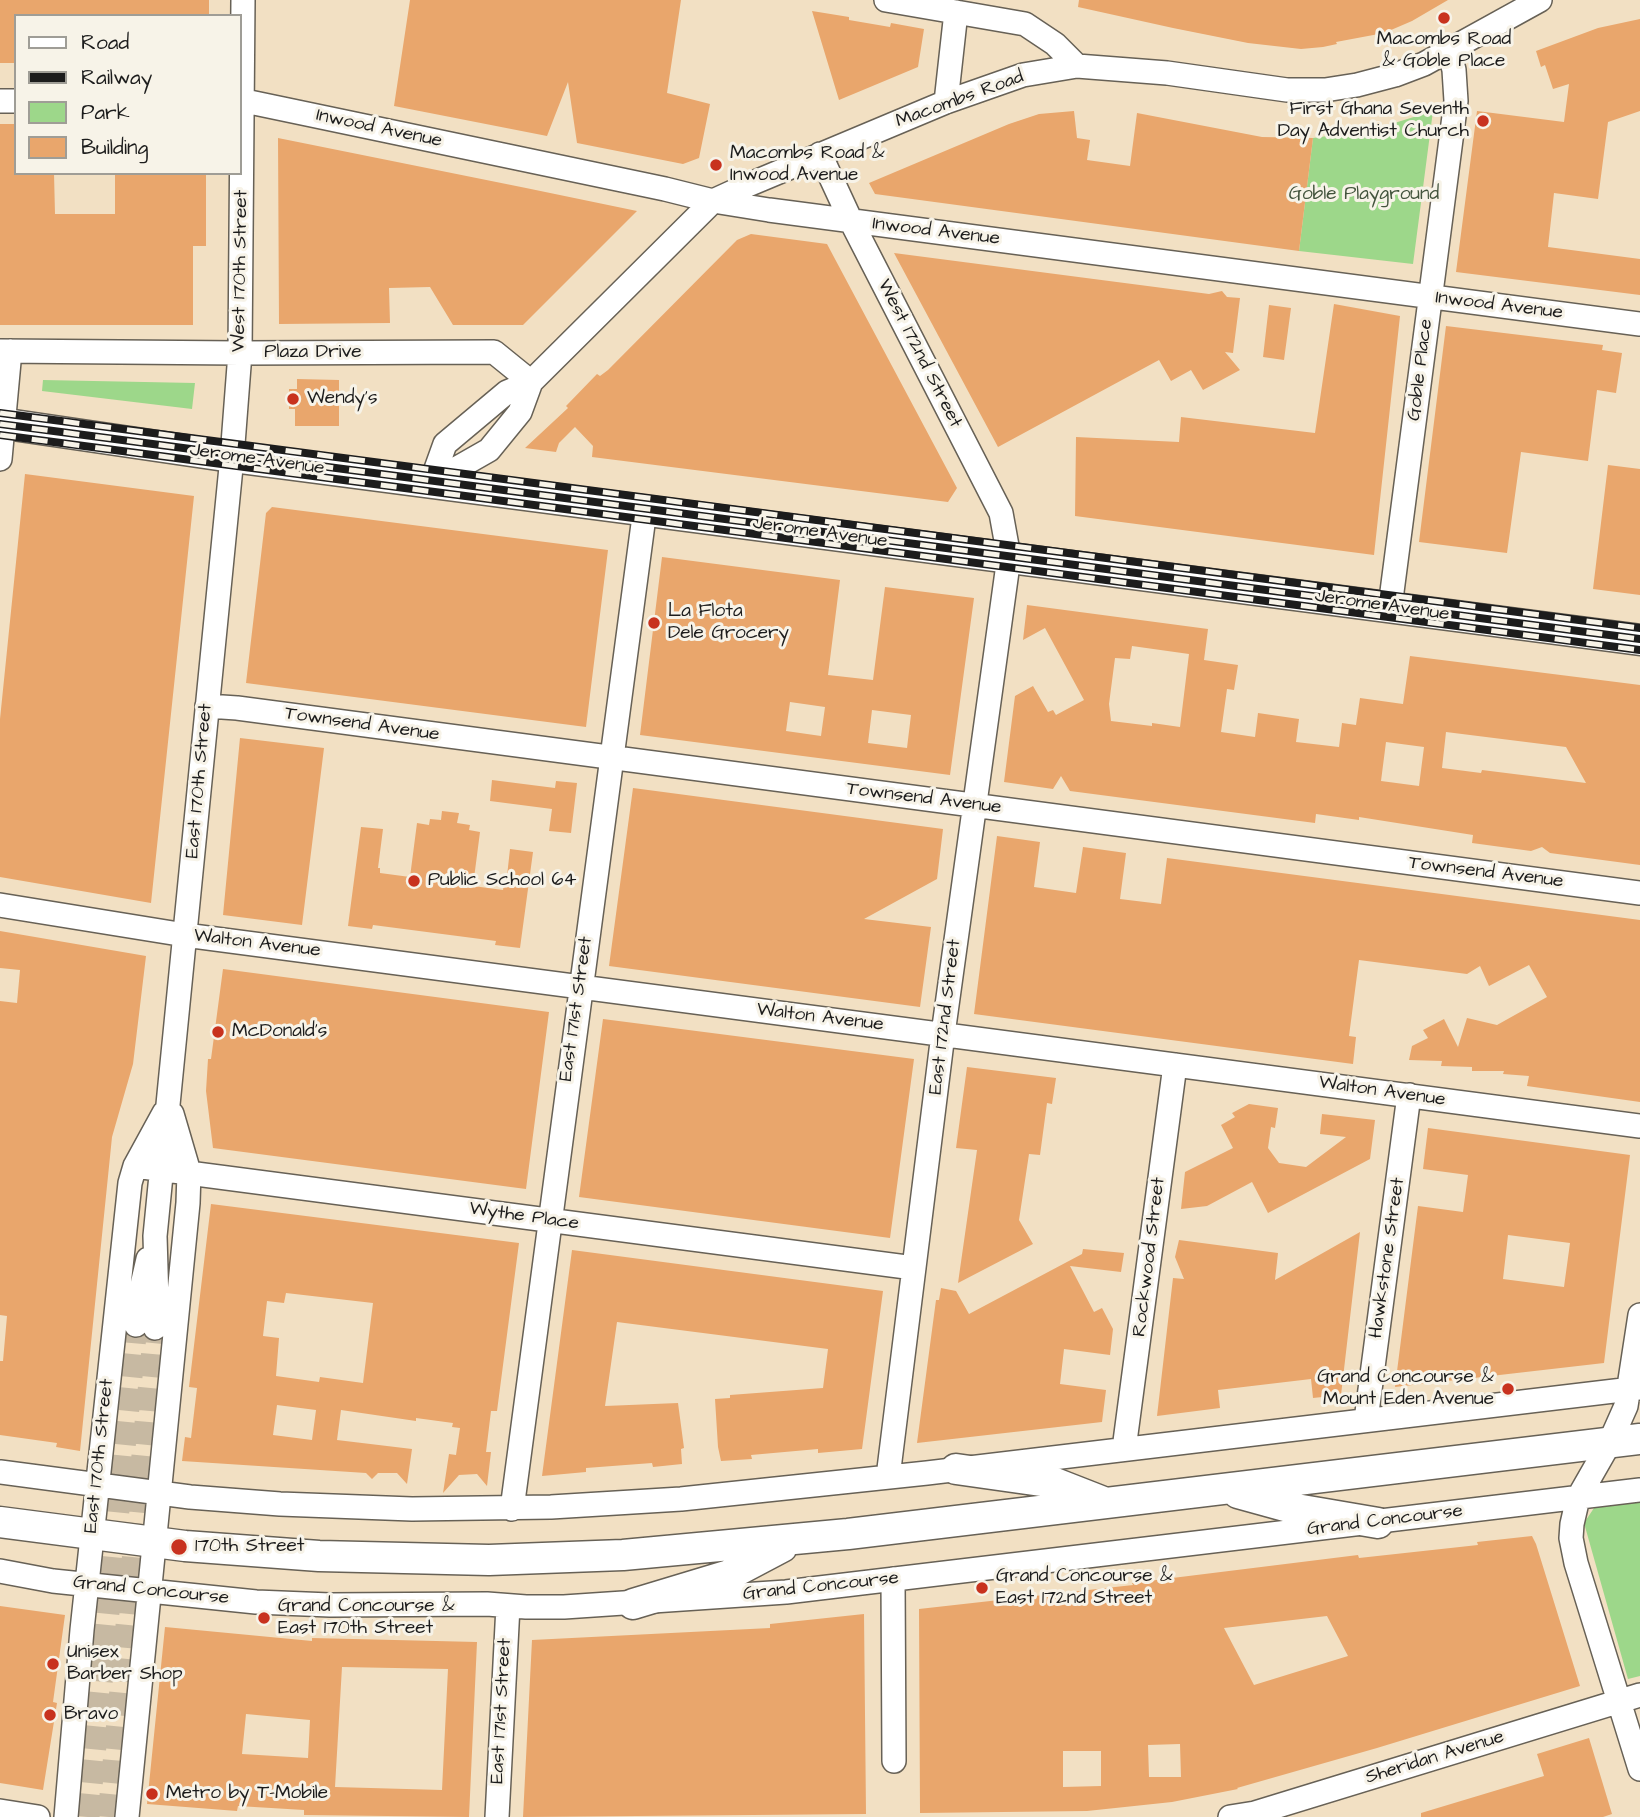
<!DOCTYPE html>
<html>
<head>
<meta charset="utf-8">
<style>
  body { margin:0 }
  #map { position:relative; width:1640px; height:1817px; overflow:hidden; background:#f2e0c3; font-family:"Architects Daughter",sans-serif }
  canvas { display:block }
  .legend { position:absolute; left:14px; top:14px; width:228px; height:161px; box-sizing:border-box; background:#f7f3e8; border:2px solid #9f9d96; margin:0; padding:9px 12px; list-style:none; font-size:21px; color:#1c1c1c }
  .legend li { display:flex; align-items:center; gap:14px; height:35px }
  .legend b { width:35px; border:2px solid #9f9d96 }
</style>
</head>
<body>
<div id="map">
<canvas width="1640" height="1817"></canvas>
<ul class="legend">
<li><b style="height:9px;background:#fff"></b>Road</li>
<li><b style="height:9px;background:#1c1c1c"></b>Railway</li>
<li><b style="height:19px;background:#9dd78a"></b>Park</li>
<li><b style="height:19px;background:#e9a66c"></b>Building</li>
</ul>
</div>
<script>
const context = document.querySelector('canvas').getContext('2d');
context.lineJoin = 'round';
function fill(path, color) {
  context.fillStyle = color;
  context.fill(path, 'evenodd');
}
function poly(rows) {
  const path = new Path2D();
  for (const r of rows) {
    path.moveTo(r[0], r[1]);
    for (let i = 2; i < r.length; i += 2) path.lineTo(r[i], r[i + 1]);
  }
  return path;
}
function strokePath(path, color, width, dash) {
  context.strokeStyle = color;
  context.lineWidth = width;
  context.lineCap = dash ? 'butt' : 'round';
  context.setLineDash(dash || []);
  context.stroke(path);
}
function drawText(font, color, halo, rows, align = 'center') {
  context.font = font + ' "Architects Daughter",sans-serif';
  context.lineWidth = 6;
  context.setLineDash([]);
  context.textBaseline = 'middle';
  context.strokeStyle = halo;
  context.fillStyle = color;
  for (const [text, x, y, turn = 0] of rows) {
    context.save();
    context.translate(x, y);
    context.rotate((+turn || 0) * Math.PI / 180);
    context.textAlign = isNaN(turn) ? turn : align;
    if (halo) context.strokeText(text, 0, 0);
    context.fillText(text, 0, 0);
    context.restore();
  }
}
fill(poly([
  [1433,111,1413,264,1299,251,1313,138,1372,130],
  [43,380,195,383,192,409,42,391],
  [1640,1497,1640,1676,1628,1679,1584,1523,1598,1502]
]), '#9dd78a');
fill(poly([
  [0,0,209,0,209,16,16,16,16,63,0,63],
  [410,0,681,0,667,93,710,104,699,158,683,164,577,143,568,82,547,136,394,106],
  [1079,0,1448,0,1412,21,1384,33,1336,42,1337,44,1323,47,1301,49,1248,43,1173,28,1078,7],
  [812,11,849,17,849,20,890,27,891,23,924,29,918,67,839,100],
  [1640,19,1640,111,1608,122,1598,199,1554,193,1548,247,1640,259,1640,295,1456,272,1477,111,1564,122,1569,84,1553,89,1545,65,1541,67,1536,51,1598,28],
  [1074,111,1077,138,1090,140,1087,160,1130,166,1137,113,1262,137,1313,138,1299,251,875,194,869,183,1009,124,1039,114],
  [0,124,16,124,16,173,54,173,55,214,115,214,115,173,206,173,206,246,193,246,193,325,0,325],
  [278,138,526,188,637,211,523,325,453,325,430,287,389,288,390,323,279,324],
  [751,234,827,244,957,488,948,502,592,457,593,446,575,427,559,443,556,452,525,448,568,408,566,406,597,374,600,376,608,370,737,240],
  [894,253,1209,294,1222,291,1227,297,1240,298,1233,353,1225,352,1240,370,1203,390,1191,370,1171,381,1159,360,998,447],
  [1334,304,1400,316,1374,555,1075,516,1076,437,1179,442,1181,417,1315,433],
  [1269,305,1291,308,1284,360,1263,357],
  [1446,326,1603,345,1602,350,1622,353,1616,393,1597,390,1588,461,1521,452,1507,553,1419,542],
  [297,379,339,380,339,426,295,426,295,409,289,409,289,389,297,389],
  [1608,465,1640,469,1640,595,1593,589],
  [25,474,194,496,151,903,0,877,0,719],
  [272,507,608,550,586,727,246,683,266,513],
  [662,557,840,580,828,675,873,680,885,587,974,598,950,775,640,735],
  [790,702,825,707,821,736,786,731],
  [872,710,911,715,907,748,868,743],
  [1027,605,1208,629,1204,660,1238,665,1234,690,1227,689,1221,732,1255,737,1258,713,1299,719,1296,742,1339,747,1342,723,1356,725,1360,698,1403,704,1410,656,1640,685,1640,865,1550,853,1542,847,1531,851,1472,843,1473,835,1359,817,1359,820,1316,814,1315,823,1070,791,1061,776,1053,789,1004,782,1015,696,1033,686,1048,712,1053,710,1056,715,1084,700,1045,628,1023,640],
  [1132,646,1189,654,1180,727,1152,723,1152,726,1111,721,1109,704,1115,658,1130,659],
  [1446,732,1566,747,1586,783,1482,770,1481,773,1442,768],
  [1386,742,1424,747,1419,786,1381,781],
  [240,738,324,748,302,925,223,915],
  [492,780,555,788,556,781,577,783,571,833,549,831,552,809,490,801],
  [633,788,943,829,937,879,864,919,931,927,920,1007,609,966],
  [442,811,459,813,457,823,470,825,469,830,480,832,473,886,503,890,504,884,506,885,510,849,533,852,520,948,495,945,496,941,373,925,372,929,348,926,361,827,383,829,378,868,380,868,380,873,410,877,417,823,429,825,430,819,441,820],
  [997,836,1040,842,1034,887,1076,893,1083,847,1126,853,1120,899,1161,904,1167,858,1640,920,1640,1102,1527,1086,1529,1076,1503,1074,1504,1071,1472,1071,1472,1067,1441,1066,1442,1061,1409,1060,1412,1046,1428,1038,1423,1030,1444,1019,1458,1047,1467,1018,1497,1025,1547,997,1529,965,1489,986,1480,966,1467,974,1359,960,1349,1036,1356,1037,1353,1064,974,1014],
  [0,931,146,956,133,1064,112,1137,80,1451,56,1447,57,1443,0,1435,0,1361,3,1361,7,1316,0,1315,0,1001,17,1003,20,970,0,968],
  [223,969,549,1012,526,1189,213,1148,206,1091,208,1059,211,1059],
  [603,1019,914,1059,890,1238,579,1197],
  [967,1067,1056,1078,1052,1104,1047,1103,1040,1155,1029,1154,1019,1220,1033,1244,958,1283,977,1150,956,1148],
  [1249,1104,1278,1108,1275,1128,1271,1127,1268,1148,1279,1163,1306,1167,1346,1137,1320,1134,1322,1114,1375,1120,1370,1159,1268,1213,1252,1182,1207,1206,1181,1209,1185,1172,1233,1148,1221,1125,1235,1117,1232,1113],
  [1428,1128,1630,1155,1604,1363,1395,1387,1418,1206,1463,1212,1468,1175,1423,1169],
  [1508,1235,1570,1243,1564,1287,1503,1279],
  [211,1204,519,1243,497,1411,491,1411,486,1452,491,1452,487,1486,477,1474,459,1475,443,1493,449,1454,456,1455,460,1428,452,1427,453,1423,416,1418,416,1421,341,1410,337,1440,412,1449,407,1484,397,1473,378,1473,372,1479,366,1473,182,1461,185,1437,191,1438,197,1388,189,1387],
  [286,1293,373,1303,363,1383,320,1377,319,1382,276,1376,279,1338,263,1336,267,1301,284,1303],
  [277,1405,316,1410,312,1440,273,1435],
  [1360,1232,1341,1395,1313,1398,1311,1379,1218,1390,1220,1408,1157,1416,1173,1278,1184,1279,1175,1257,1179,1240,1278,1253,1275,1280],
  [1083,1249,1124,1253,1121,1272,1070,1266,1094,1312,1102,1308,1113,1329,1110,1355,1064,1349,1060,1384,1106,1390,1102,1422,917,1443,936,1300,939,1300,941,1288,956,1291,969,1314,1082,1254],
  [572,1250,883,1291,862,1449,818,1453,818,1449,751,1455,752,1459,721,1461,718,1447,715,1399,730,1398,730,1395,823,1388,828,1349,617,1322,605,1406,678,1403,684,1448,681,1449,682,1464,653,1467,652,1463,586,1468,586,1472,542,1476],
  [1532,1536,1536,1544,1580,1686,1377,1748,1237,1788,1238,1789,1172,1802,1087,1811,920,1813,919,1609,1133,1585,1132,1583,1358,1555,1359,1558,1478,1545,1477,1542],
  [1327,1616,1348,1656,1254,1685,1224,1628],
  [1180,1744,1181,1777,1149,1777,1148,1745],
  [1063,1751,1101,1751,1101,1786,1063,1787],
  [0,1606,65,1615,53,1702,57,1703,43,1790,0,1783],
  [864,1614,866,1814,523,1817,532,1640,770,1628,770,1624],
  [165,1627,312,1641,312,1638,477,1642,469,1817,304,1815,304,1810,238,1806,237,1811,147,1804],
  [342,1667,448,1669,442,1790,335,1787],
  [246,1714,310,1720,308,1758,242,1754],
  [1589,1738,1612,1814,1603,1817,1421,1817,1421,1813,1544,1776,1537,1754]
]), '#e9a66c');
strokePath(poly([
  [88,1817,136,1325],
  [109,1817,155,1328]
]), '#c7b9a2', 23, [23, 11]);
const minor = poly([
  [886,0,1025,24,1055,44,1077,66],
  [240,100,665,189,713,201,769,210,1640,324],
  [0,101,16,101],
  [946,102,956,12],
  [820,154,851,221,1001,513,1009,557,943,1034,888,1477],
  [0,351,240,353,494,352,531,382],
  [531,382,520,412,489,450,431,483,445,444,507,392,531,382,713,201,748,185,946,102,1023,75,1077,66,1167,73,1287,90,1325,90,1357,85,1395,75,1424,64,1540,0],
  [0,459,10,351],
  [1390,607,1456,101,1454,70,1449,50],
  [207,706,237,708,1640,893],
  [0,905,185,935,1640,1126],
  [135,1166,914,1268],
  [1640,1315,1626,1406,1610,1442,1578,1498,1572,1524,1571,1538,1576,1563,1640,1769],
  [136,1325,139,1298,148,1259],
  [155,1328,157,1302,155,1236,232,457,240,353,243,0],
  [1366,1420,1409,1095],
  [1124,1449,1175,1065],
  [0,1472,190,1497,280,1504,412,1509,551,1507,681,1499,927,1473,1640,1388],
  [512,1509,645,509],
  [0,1571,53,1581,256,1602,330,1605,487,1604,526,1607,564,1607,786,1592,1640,1490],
  [893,1579,894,1761],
  [0,1811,38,1817],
  [66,1817,82,1630,130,1183,135,1166,164,1113],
  [127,1817,188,1203,189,1172,172,1114],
  [497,1817,508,1606],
  [1230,1817,1255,1813,1640,1695]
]);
const major = poly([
  [0,423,232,457,1640,640],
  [956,1469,1055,1483,1101,1501],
  [1238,1493,1296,1509,1378,1523],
  [0,1522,185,1546,319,1556,489,1560,623,1555,848,1534,1640,1439],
  [633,1604,729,1575,782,1547]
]);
strokePath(minor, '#676156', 26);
strokePath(major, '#676156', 33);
strokePath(minor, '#fff', 23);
strokePath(major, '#fff', 30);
const rail = poly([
  [0,413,1640,628],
  [0,424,1640,639],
  [0,435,1640,650]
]);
strokePath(rail, '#1c1c1c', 8);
strokePath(rail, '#f7f3e8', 5, [16]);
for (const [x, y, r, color] of [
  [1444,18,7,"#c8321e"],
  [1483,121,7,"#c8321e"],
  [716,165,7,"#c8321e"],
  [293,399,7,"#c8321e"],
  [654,623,7,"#c8321e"],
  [414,881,7,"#c8321e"],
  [218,1032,7,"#c8321e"],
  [1508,1389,7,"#c8321e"],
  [179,1547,9,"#c8321e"],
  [982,1588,7,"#c8321e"],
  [264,1618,7,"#c8321e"],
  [53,1664,7,"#c8321e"],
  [50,1715,7,"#c8321e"],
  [152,1794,7,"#c8321e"]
]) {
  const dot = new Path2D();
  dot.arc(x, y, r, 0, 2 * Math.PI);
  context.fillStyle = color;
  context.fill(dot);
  strokePath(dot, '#f7f3e8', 2.5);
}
drawText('19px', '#1c1c1c', '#f7f3e8', [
  ["Macombs Road",1444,40,"center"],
  ["& Goble Place",1444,62,"center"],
  ["First Ghana Seventh",1469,110,"right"],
  ["Day Adventist Church",1469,132,"right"],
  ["Macombs Road &",730,154],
  ["Inwood Avenue",730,176],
  ["Wendy's",307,399],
  ["La Flota",668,612],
  ["Dele Grocery",668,634],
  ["Public School 64",428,881],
  ["McDonald's",232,1032],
  ["Grand Concourse &",1494,1378,"right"],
  ["Mount Eden Avenue",1494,1400,"right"],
  ["170th Street",195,1547],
  ["Grand Concourse &",996,1577],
  ["East 172nd Street",996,1599],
  ["Grand Concourse &",278,1607],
  ["East 170th Street",278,1629],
  ["Unisex",67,1653],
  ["Barber Shop",67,1675],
  ["Bravo",64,1715],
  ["Metro by T-Mobile",166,1794]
], 'left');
drawText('19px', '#1c1c1c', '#f7f3e8', [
  ["Macombs Road",960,100,-20],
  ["Inwood Avenue",379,129,12],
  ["Inwood Avenue",936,232,7],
  ["West 170th Street",241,271,-89],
  ["Inwood Avenue",1499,306,7],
  ["Plaza Drive",313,353],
  ["West 172nd Street",919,354,63],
  ["Goble Place",1421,370,-83],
  ["Jerome Avenue",257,460,8],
  ["Jerome Avenue",820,533,8],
  ["Jerome Avenue",1382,606,8],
  ["Townsend Avenue",362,725,8],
  ["East 170th Street",200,781,-85],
  ["Townsend Avenue",924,799,7],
  ["Townsend Avenue",1486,873,7],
  ["Walton Avenue",257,944,7],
  ["East 171st Street",577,1009,-82],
  ["East 172nd Street",946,1017,-83],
  ["Walton Avenue",820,1018,7],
  ["Walton Avenue",1382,1092,8],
  ["Wythe Place",524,1217,8],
  ["Rockwood Street",1150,1257,-83],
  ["Hawkstone Street",1388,1258,-82],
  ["East 170th Street",100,1456,-84],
  ["Grand Concourse",1385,1521,-7],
  ["Grand Concourse",821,1587,-6],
  ["Grand Concourse",151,1591,6],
  ["East 171st Street",502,1711,-87],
  ["Sheridan Avenue",1435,1758,-17]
]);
drawText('19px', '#43543d', '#f7f3e8', [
  ["Goble Playground",1364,195]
]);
</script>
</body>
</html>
